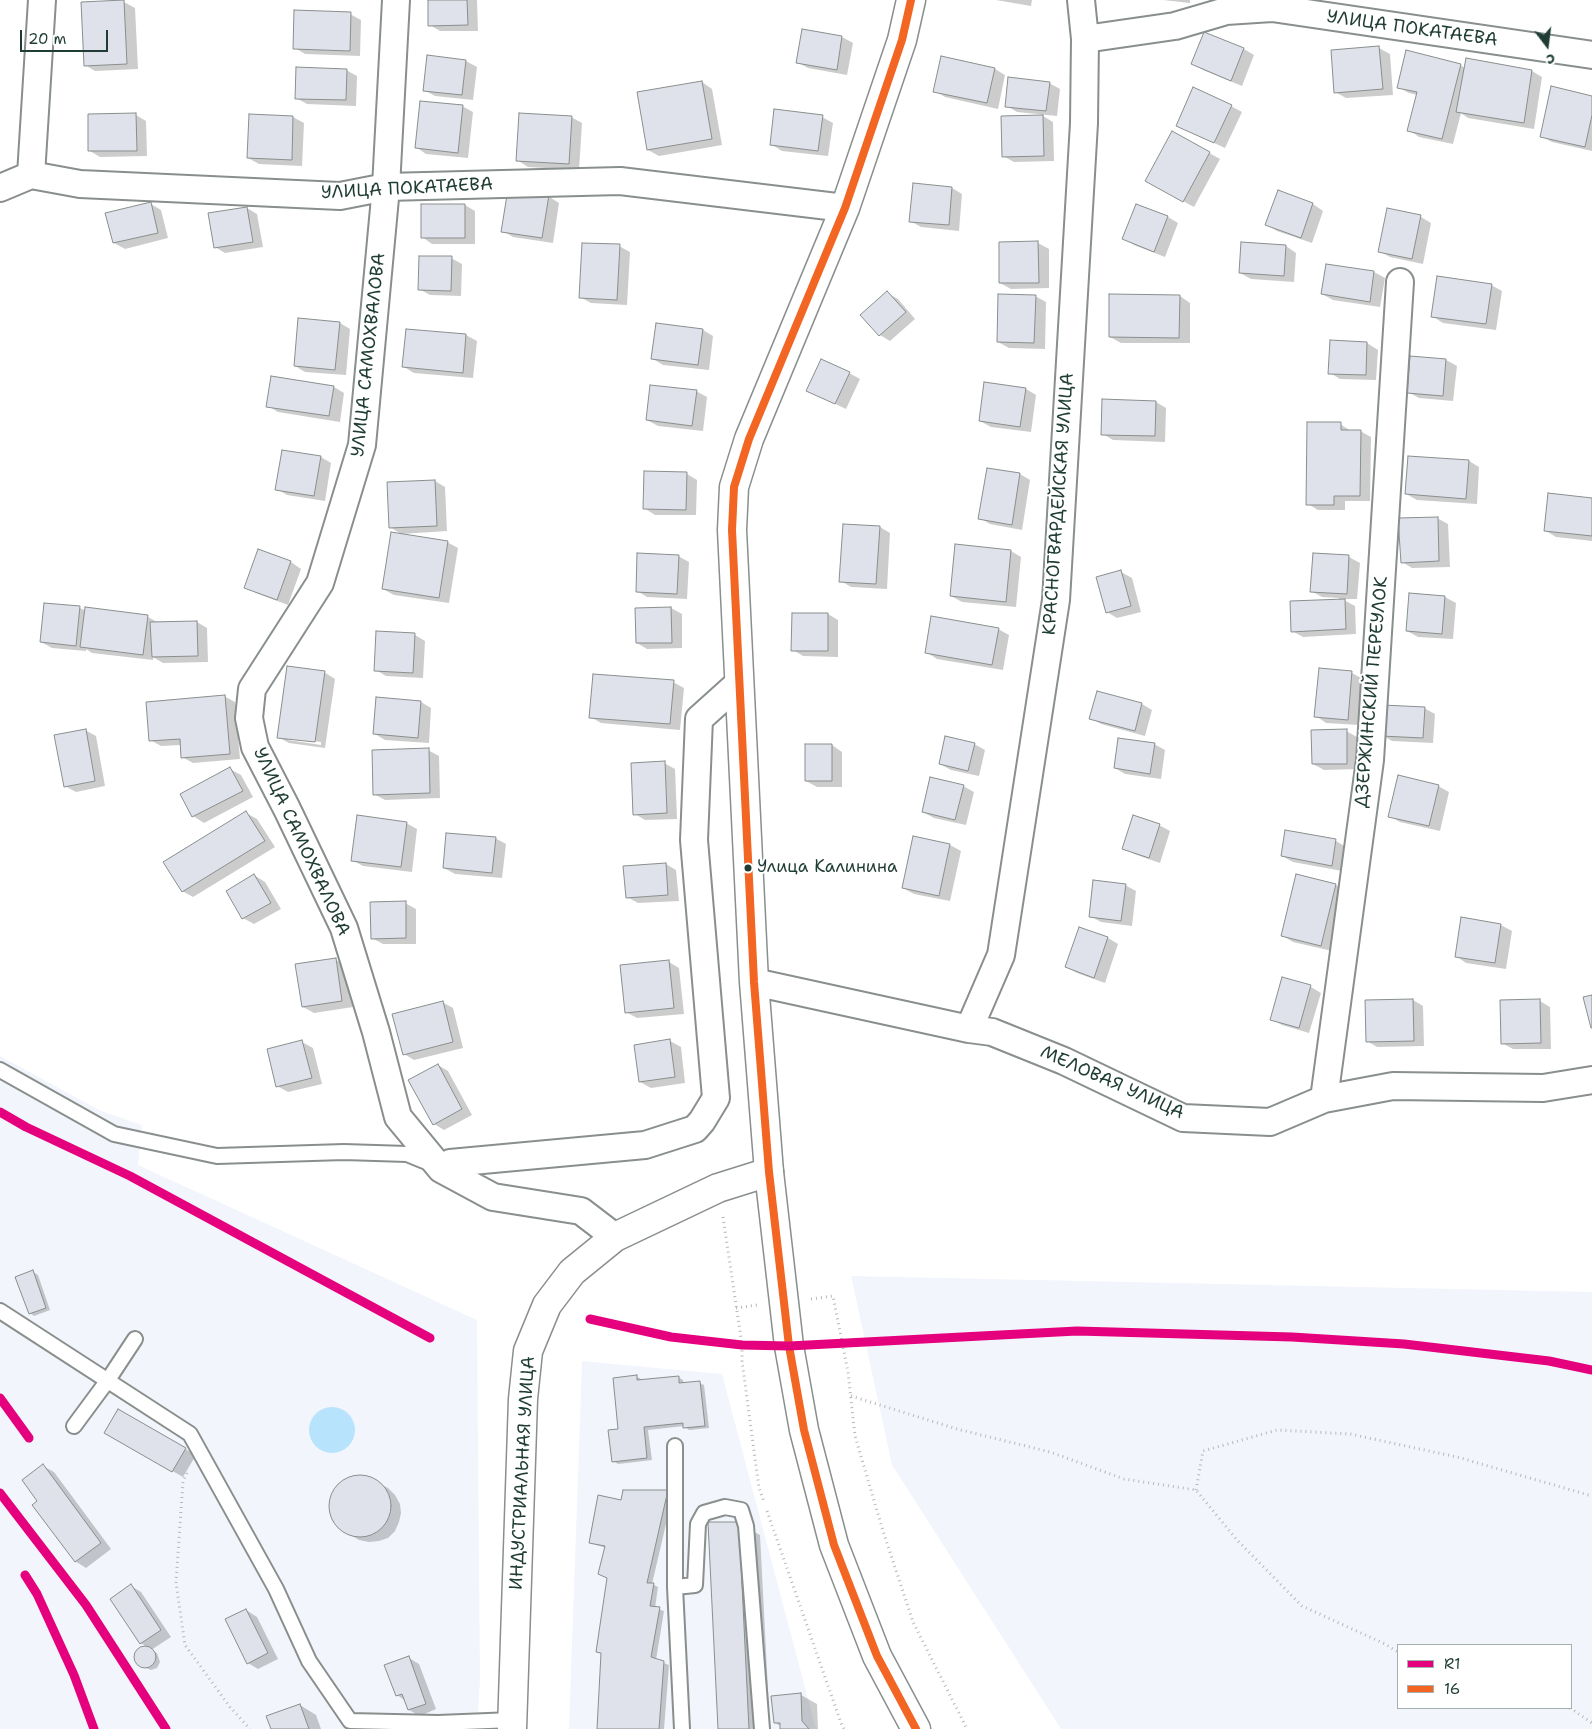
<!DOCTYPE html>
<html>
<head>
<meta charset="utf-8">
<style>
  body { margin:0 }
  #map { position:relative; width:1592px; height:1729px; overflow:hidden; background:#fff; font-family:"Shantell Sans",sans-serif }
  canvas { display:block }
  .legend { position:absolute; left:1397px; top:1644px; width:175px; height:65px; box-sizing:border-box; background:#fff; border:1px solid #a5b1ae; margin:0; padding:6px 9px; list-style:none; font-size:15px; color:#1f3d34 }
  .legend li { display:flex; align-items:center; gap:10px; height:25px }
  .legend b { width:25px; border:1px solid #a5b1ae }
  .north { position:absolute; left:1522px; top:20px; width:50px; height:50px; -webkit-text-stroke:4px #fff; paint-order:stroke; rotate:165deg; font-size:14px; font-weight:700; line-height:20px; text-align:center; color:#1f3d34 }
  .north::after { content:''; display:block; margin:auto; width:18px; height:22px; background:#1f3d34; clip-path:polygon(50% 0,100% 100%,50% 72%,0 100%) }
  .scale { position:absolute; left:20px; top:30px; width:88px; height:22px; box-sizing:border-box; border:2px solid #1f3d34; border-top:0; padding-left:6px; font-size:15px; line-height:18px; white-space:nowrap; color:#1f3d34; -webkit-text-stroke:4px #fff; paint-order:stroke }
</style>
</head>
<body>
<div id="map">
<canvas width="1592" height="1729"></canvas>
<ul class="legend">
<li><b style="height:6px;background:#e5007d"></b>R1</li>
<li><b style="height:6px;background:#f26522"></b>16</li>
</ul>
<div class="north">С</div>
<div class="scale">20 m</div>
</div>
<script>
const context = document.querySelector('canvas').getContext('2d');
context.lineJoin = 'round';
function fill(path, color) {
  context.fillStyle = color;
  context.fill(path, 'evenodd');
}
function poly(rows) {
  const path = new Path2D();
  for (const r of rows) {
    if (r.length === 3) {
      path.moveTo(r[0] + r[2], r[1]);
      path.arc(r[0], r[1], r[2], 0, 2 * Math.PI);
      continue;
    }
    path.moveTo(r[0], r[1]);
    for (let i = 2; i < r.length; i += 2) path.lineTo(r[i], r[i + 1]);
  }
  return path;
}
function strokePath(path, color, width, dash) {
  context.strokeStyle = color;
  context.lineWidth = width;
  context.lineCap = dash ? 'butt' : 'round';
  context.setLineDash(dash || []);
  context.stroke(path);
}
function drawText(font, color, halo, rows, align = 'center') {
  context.font = font + ' "Shantell Sans",sans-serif';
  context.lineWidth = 4;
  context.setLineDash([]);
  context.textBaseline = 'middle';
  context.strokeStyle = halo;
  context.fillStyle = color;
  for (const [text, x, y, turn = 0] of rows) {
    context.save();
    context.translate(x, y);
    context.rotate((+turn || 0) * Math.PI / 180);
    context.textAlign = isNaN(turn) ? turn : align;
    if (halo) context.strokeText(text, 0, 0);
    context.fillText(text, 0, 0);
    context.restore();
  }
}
fill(poly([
  [0,1056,101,1111,142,1125,138,1165,477,1320,480,1680,477,1729,0,1729],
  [851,1276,1592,1292,1592,1729,1061,1729,892,1465],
  [1398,1645,1571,1645,1571,1708,1398,1708],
  [582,1361,722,1374,816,1729,569,1729]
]), '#f2f5fc');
fill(poly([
  [332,1430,23]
]), '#b8e3fc');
fill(poly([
  [429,0,477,0,478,31,440,31,430,25],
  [996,0,1032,0,1031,6],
  [1163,0,1190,0,1190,3],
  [124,2,135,8,138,69,95,71,85,65,82,4],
  [350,14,361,20,360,56,305,54,295,48],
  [803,30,842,37,853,43,847,75,808,68,797,62],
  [1205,33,1244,49,1254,55,1242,86,1203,70,1193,64],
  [1379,48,1390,54,1393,95,1346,98,1335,92,1333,51],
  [428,56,466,61,477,67,473,100,435,96,424,90],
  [1467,60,1532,71,1542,77,1534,129,1468,118,1461,113,1453,144,1419,137,1409,130,1417,95,1409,93,1398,87,1460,65,1465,68],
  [995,69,1005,75,998,109,945,97,935,91],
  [346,70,357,76,356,106,307,104,296,98],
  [702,82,712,89,722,145,659,156,648,150],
  [1049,83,1060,89,1057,116,1017,112,1007,106],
  [1592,97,1592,151,1552,142,1541,136],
  [462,106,473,112,468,158,426,154,416,147],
  [1231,106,1242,112,1225,148,1188,131],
  [136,115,146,121,147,156,100,157,90,151],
  [250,115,293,117,304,123,302,166,259,164,248,158],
  [1043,116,1053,122,1054,161,1014,162,1003,156],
  [571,117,582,123,579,170,528,167,517,160],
  [822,117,833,123,828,156,782,151,771,144],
  [1172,132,1220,159,1194,207,1157,187],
  [952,188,962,194,959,231,921,227,910,221],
  [1279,192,1313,204,1323,211,1312,243,1277,231,1267,225],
  [548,196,559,203,553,243,513,237,503,231],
  [151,204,161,210,168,238,125,249,114,243],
  [465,205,475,211,475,244,432,244,422,237],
  [1137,205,1168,217,1178,223,1165,257,1134,245,1124,238],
  [247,208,257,214,263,247,225,253,215,247],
  [1388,210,1421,217,1431,223,1423,264,1390,257,1379,251],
  [1038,243,1049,249,1049,288,1011,289,1000,283],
  [619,246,630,252,627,305,591,303,580,297],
  [1286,246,1296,253,1294,282,1251,279,1240,273],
  [451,258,462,264,461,296,430,295,419,289],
  [1327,266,1374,272,1385,278,1380,307,1333,300,1322,294],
  [1491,285,1502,291,1496,330,1443,323,1432,316],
  [887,293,898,299,915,319,890,341,880,335],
  [1035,296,1046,302,1045,349,1009,348,998,342],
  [1180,296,1190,303,1190,343,1121,343,1110,337],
  [340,323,350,329,346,375,305,372,295,366],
  [407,330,466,335,477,341,473,378,414,373,404,367],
  [703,330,713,336,709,370,663,365,653,359],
  [1367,343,1378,350,1376,380,1340,379,1330,373],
  [1411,357,1446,360,1457,366,1453,401,1419,398,1408,392],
  [849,373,860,379,846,409,808,391],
  [334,387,344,393,340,422,278,412,268,406],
  [1026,389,1036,395,1031,432,991,427,980,421],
  [696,391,707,397,703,431,658,426,647,420],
  [1156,402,1166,408,1165,442,1113,440,1103,434],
  [1340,424,1351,431,1360,431,1371,437,1370,501,1345,501,1345,510,1318,510,1308,504],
  [321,457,331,463,325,501,287,495,277,489],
  [1469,461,1479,467,1477,504,1417,500,1406,494],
  [687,474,697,480,696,515,655,515,644,508],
  [1020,474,1030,480,1022,530,990,524,980,518],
  [435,481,445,487,447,531,401,534,390,527],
  [1592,499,1592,541,1556,537,1546,531],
  [1437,518,1448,524,1450,567,1412,568,1402,562],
  [880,527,890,533,887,589,851,587,841,581],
  [447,542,458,548,449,603,394,595,383,589],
  [259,551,291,562,301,569,288,605,256,593,245,587],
  [1011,551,1021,557,1016,607,962,602,951,596],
  [1314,555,1349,557,1360,563,1357,599,1342,599,1355,606,1356,634,1303,637,1292,631,1339,600,1339,598,1322,597,1311,591],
  [678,556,689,562,687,599,647,597,637,591],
  [1121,572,1132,578,1141,612,1117,618,1107,612],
  [1410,594,1445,597,1456,603,1453,639,1418,637,1407,631],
  [80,608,86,611,148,617,159,623,197,622,207,628,208,662,163,663,153,657,153,660,92,653,86,649,86,651,52,648,41,642],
  [671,608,682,614,682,648,647,649,637,643,636,609],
  [828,614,838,620,838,657,803,656,793,650],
  [998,629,1009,635,1003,670,937,659,926,652],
  [415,635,425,641,423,678,386,676,376,670],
  [1320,670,1352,673,1363,679,1359,725,1326,723,1316,716],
  [324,672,335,679,325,748,289,743,278,737],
  [288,738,321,742,321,745,288,740],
  [673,682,684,688,680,730,601,723,591,717],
  [1098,692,1142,704,1152,710,1145,736,1101,724,1091,718],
  [224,696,235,702,240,759,193,763,182,757,181,745,161,746,150,740],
  [421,702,431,708,429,743,385,740,375,734],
  [1424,708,1435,714,1433,743,1392,741,1382,735],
  [85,730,96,736,105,786,76,792,65,786],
  [1346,731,1357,737,1358,769,1324,770,1313,764],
  [974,744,985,750,979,776,951,770,940,764],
  [1154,744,1165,750,1161,779,1125,774,1115,768],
  [832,745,842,752,842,787,817,787,806,781],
  [428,750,439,756,440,798,385,800,374,794],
  [664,763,675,769,677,819,645,820,635,814],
  [230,769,241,775,253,797,204,823,193,816,181,794],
  [963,786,974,792,966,825,934,818,923,812],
  [1438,786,1449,792,1440,831,1400,822,1390,816],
  [246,813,257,819,275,847,193,897,182,891],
  [406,823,417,829,412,872,363,866,352,860],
  [1159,825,1170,831,1160,863,1134,854,1124,848],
  [1286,832,1336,841,1346,847,1342,871,1293,862,1282,856],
  [914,837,950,845,961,851,950,901,914,894,903,888],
  [495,838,506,844,502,878,455,874,444,868],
  [666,864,676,870,679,901,638,903,627,897],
  [254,875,265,882,281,909,254,924,243,918],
  [1125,885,1136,891,1132,926,1101,922,1090,916],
  [1336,885,1346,891,1332,951,1293,942,1283,936],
  [405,903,416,909,416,944,383,944,372,938],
  [1462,918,1501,925,1512,931,1506,969,1466,963,1456,956],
  [1080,929,1108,938,1118,944,1105,983,1077,973,1066,967],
  [336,960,346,966,353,1007,314,1013,303,1007],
  [669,962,679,968,684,1014,637,1018,626,1012],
  [1283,978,1311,987,1321,993,1309,1033,1282,1025,1271,1019],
  [1413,1000,1423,1006,1424,1046,1377,1047,1367,1041],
  [1540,1001,1550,1007,1551,1049,1513,1049,1502,1043],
  [442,1002,453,1008,463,1048,414,1060,404,1054],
  [670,1041,681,1047,685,1083,651,1088,640,1082],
  [302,1042,313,1048,322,1084,288,1092,277,1086],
  [438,1065,448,1071,472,1115,444,1130,434,1124],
  [33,1272,38,1275,50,1310,34,1316,30,1313],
  [636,1376,641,1379,642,1381,678,1377,683,1380,684,1384,699,1383,704,1385,709,1428,689,1430,684,1426,648,1430,652,1460,618,1464,613,1461],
  [118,1411,196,1455,183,1477,106,1433],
  [43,1466,54,1472,111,1549,86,1568,75,1561,39,1501],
  [358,1477,368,1478,388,1488,395,1495,400,1504,401,1513,399,1522,395,1531,388,1538,379,1541,369,1542,359,1540,339,1528,334,1520,330,1510,331,1501,334,1491,340,1484,349,1479],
  [624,1491,668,1492,673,1494,652,1584,658,1587,655,1608,664,1611,656,1660,669,1665,664,1729,599,1729,602,1654,598,1651,608,1578,606,1548,590,1543,622,1502],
  [738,1523,760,1535,770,1729,720,1729],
  [131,1586,141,1592,171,1637,151,1650,157,1653,160,1662,157,1668,151,1670,139,1665,135,1657,139,1649,147,1647,141,1643],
  [246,1610,257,1617,278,1659,258,1669,248,1663],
  [409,1658,419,1664,436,1709,420,1716,409,1710,406,1701,397,1695],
  [801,1695,817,1704,818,1729,782,1729,781,1726,775,1723],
  [300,1705,316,1715,321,1729,272,1729]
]), '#0003');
const building = poly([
  [124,0,127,64,84,66,81,2,124,0],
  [428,0,467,0,468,25,428,26,428,0],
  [294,10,351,12,350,51,293,49,294,10],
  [802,29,842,36,837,70,796,63,802,29],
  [1204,32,1244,48,1231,81,1191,64,1204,32],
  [1379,46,1383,89,1334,93,1331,50,1379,46],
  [1406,50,1461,64,1442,139,1407,131,1417,92,1397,88,1406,50],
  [427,55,466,60,462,95,423,91,427,55],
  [941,56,995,68,987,103,933,92,941,56],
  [1466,58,1532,70,1524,123,1456,112,1466,58],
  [296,67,347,69,346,100,295,99,296,67],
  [1008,77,1050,82,1046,111,1005,107,1008,77],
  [702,81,712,139,647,150,637,92,702,81],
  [1551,86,1592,96,1592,115,1585,147,1540,137,1551,86],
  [1193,87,1232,105,1214,143,1176,126,1193,87],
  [420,101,463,105,458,153,415,148,420,101],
  [774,109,823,115,818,151,770,145,774,109],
  [136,113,137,151,88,151,88,114,136,113],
  [519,113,572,116,569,164,516,161,519,113],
  [249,114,293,116,292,160,247,158,249,114],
  [1043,115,1044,156,1002,157,1001,116,1043,115],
  [1172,131,1210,152,1183,202,1145,181,1172,131],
  [913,183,952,187,949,225,909,222,913,183],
  [508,189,549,195,542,238,501,232,508,189],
  [1278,190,1313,203,1301,238,1265,225,1278,190],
  [151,202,158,233,113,243,105,213,151,202],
  [421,204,465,204,465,238,421,238,421,204],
  [1136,204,1168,216,1154,252,1122,239,1136,204],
  [247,207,253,242,214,248,208,213,247,207],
  [1387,208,1421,215,1412,259,1378,252,1387,208],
  [1038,241,1039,283,999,283,999,242,1038,241],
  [1241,242,1286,245,1284,276,1239,273,1241,242],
  [582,243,620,244,617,300,579,298,582,243],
  [419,256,452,256,451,291,418,290,419,256],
  [1326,264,1374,271,1370,302,1321,294,1326,264],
  [1437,276,1492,284,1486,324,1431,317,1437,276],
  [887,291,906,312,879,336,860,315,887,291],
  [998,294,1036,295,1034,343,997,342,998,294],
  [1109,294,1180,295,1179,338,1109,337,1109,294],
  [298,318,340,322,335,370,294,366,298,318],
  [656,323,703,329,698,365,651,359,656,323],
  [406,329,466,334,463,373,402,367,406,329],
  [1330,340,1367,342,1366,375,1328,374,1330,340],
  [1410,356,1446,359,1443,396,1407,393,1410,356],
  [821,359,850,372,835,404,806,391,821,359],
  [271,376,334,386,329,416,266,407,271,376],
  [984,382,1026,388,1020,427,979,421,984,382],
  [650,385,697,390,692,426,646,420,650,385],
  [1102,399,1156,401,1155,436,1101,435,1102,399],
  [1307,422,1341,422,1341,430,1361,430,1360,496,1334,496,1334,505,1306,505,1307,422],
  [282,450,321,456,314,496,275,490,282,450],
  [1408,456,1469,460,1466,499,1405,494,1408,456],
  [987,468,1020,473,1012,525,978,519,987,468],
  [644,471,687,472,686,510,643,509,644,471],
  [435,480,437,526,389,528,387,482,435,480],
  [1548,493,1592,498,1592,536,1544,531,1548,493],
  [1438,517,1439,561,1401,563,1398,518,1438,517],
  [843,524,880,526,876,584,839,582,843,524],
  [391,532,448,541,439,598,382,589,391,532],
  [955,544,1011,550,1006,602,950,596,955,544],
  [258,549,291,561,277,600,244,588,258,549],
  [637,553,679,555,677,594,636,592,637,553],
  [1313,553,1349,555,1347,594,1310,592,1313,553],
  [1121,570,1131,606,1106,613,1096,577,1121,570],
  [1409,593,1445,596,1442,634,1406,631,1409,593],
  [1345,599,1346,629,1291,632,1290,601,1345,599],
  [44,603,80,606,76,646,40,642,44,603],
  [85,607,148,615,143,655,80,647,85,607],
  [671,607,672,643,636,643,635,608,671,607],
  [792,613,828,613,828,651,791,651,792,613],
  [931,616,999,628,992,665,925,653,931,616],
  [197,621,198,656,152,657,150,622,197,621],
  [376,631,415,633,413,673,374,671,376,631],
  [287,666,325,671,315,742,277,738,287,666],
  [1319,668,1352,671,1348,720,1314,717,1319,668],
  [593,674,674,680,670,724,589,718,593,674],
  [1097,691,1142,703,1135,731,1089,719,1097,691],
  [225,695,230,754,181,758,180,739,149,741,146,702,225,695],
  [376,697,421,701,418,738,373,734,376,697],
  [1382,705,1425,707,1423,738,1381,736,1382,705],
  [86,729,95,781,64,787,54,735,86,729],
  [1347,729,1347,764,1312,764,1311,730,1347,729],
  [945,736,975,743,968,771,939,764,945,736],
  [1118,738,1155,743,1150,774,1114,768,1118,738],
  [805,744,832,744,832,781,805,781,805,744],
  [429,748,430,793,373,795,372,750,429,748],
  [665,761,667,813,633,815,631,763,665,761],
  [230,767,243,791,192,817,180,794,230,767],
  [1398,775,1439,785,1429,826,1388,817,1398,775],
  [930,777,964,785,955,820,922,812,930,777],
  [246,811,265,841,182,892,163,862,246,811],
  [357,815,407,822,401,867,351,861,357,815],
  [1133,815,1160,824,1149,858,1122,849,1133,815],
  [1285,830,1336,839,1332,866,1281,856,1285,830],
  [446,833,496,837,492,873,443,868,446,833],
  [913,836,950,844,939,896,902,888,913,836],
  [666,863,668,895,626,898,623,866,666,863],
  [254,874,271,903,242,919,226,891,254,874],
  [1296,874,1336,884,1321,946,1281,936,1296,874],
  [1093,880,1126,884,1121,921,1089,917,1093,880],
  [406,901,406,938,371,939,370,902,406,901],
  [1461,917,1501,924,1495,963,1455,957,1461,917],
  [1079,927,1108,937,1094,978,1065,967,1079,927],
  [336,958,342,1001,302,1007,295,964,336,958],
  [669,960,674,1008,625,1013,620,965,669,960],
  [1282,977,1311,985,1299,1028,1270,1020,1282,977],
  [1592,995,1592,1028,1591,1028,1583,997,1592,995],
  [1413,999,1414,1041,1366,1042,1365,1000,1413,999],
  [1540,999,1541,1043,1501,1044,1500,1000,1540,999],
  [443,1001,453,1042,403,1055,392,1014,443,1001],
  [670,1039,675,1077,639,1082,634,1045,670,1039],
  [302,1040,312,1078,276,1087,267,1049,302,1040],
  [438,1064,462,1109,433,1125,408,1080,438,1064],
  [33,1270,46,1308,29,1314,15,1277,33,1270],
  [637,1375,637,1380,679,1376,679,1383,700,1381,705,1426,683,1428,683,1423,644,1427,647,1458,612,1462,608,1430,618,1429,613,1378,637,1375],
  [118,1409,186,1448,172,1472,104,1433,118,1409],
  [43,1464,101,1543,75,1562,32,1505,37,1501,22,1480,43,1464],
  [360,1506,31],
  [623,1490,668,1490,647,1583,654,1583,650,1606,660,1607,651,1657,664,1661,659,1729,597,1729,601,1653,596,1652,607,1578,598,1574,605,1546,589,1543,598,1495,621,1500,623,1490],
  [708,1522,739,1522,749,1729,718,1729,708,1522],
  [131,1584,161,1630,140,1644,110,1599,131,1584],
  [246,1609,268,1653,247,1664,225,1619,246,1609],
  [145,1657,11],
  [409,1656,426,1704,408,1710,402,1694,396,1696,384,1665,409,1656],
  [801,1693,802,1721,809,1729,780,1729,780,1723,774,1723,771,1696,801,1693],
  [300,1704,309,1729,271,1729,266,1716,300,1704]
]);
fill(building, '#dfe2eb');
strokePath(building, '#898f8d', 1);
const service = poly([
  [0,1070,114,1134,217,1156,344,1152,407,1154,429,1163],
  [0,1311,190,1434,276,1589,309,1661,350,1721,438,1723,513,1720],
  [74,1426,108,1380,135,1339],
  [675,1446,675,1587,682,1729],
  [675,1587,695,1585,698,1524,704,1513,725,1507,741,1510,746,1526,762,1729]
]);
const minor = poly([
  [396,0,386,187,362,445,320,583,252,689,249,718,255,747,287,809,344,928,376,1032,398,1117,441,1169,493,1197,581,1211,615,1237],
  [1085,39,1175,26,1226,11,1272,8,1592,55],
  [31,175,42,0],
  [0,188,31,175,80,184,340,196,386,187,620,181,845,208],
  [754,982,969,1029,992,1032,1064,1061,1183,1118,1270,1122,1324,1099,1393,1086,1543,1088,1592,1080],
  [969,1029,1001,955,1056,600,1084,123,1085,39,1081,0],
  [1324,1099,1370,760,1400,282],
  [441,1169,450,1163,645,1145,695,1129,702,1121,716,1098,694,840,699,719,739,683]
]);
const tertiary = poly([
  [512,1729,523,1399,528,1351,547,1305,572,1272,615,1237,718,1188,769,1172]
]);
const secondary = poly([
  [911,0,902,40,845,208,749,439,734,487,732,530,754,982,769,1172,789,1346,804,1430,834,1545,877,1656,916,1729]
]);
strokePath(service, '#898f8d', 18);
strokePath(minor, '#898f8d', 30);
strokePath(tertiary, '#898f8d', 31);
strokePath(secondary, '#898f8d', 31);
strokePath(poly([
  [723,1217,742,1345,742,1361,759,1488,764,1502],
  [811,1299,833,1296,848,1372,855,1436,883,1531,913,1622,967,1729],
  [736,1308,757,1305],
  [851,1396,957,1429,1050,1452,1124,1479,1196,1490,1237,1540,1302,1606,1385,1644,1398,1652],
  [187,1473,183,1481,176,1583,185,1645,230,1707,250,1729],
  [1196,1490,1203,1451,1277,1430,1350,1434,1457,1457,1592,1496],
  [767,1511,841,1723,844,1729],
  [1570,1708,1592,1723]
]), '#b6b9b8', 3, [1, 4]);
strokePath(service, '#fff', 14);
strokePath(minor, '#fff', 26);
strokePath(tertiary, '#fff', 28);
strokePath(secondary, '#fff', 28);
strokePath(poly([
  [911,0,902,40,845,208,749,439,734,487,732,530,754,982,769,1172,789,1346,804,1430,834,1545,877,1656,916,1729]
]), '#f26522', 8);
strokePath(poly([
  [0,1112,26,1127,130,1176,430,1338],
  [590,1319,671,1337,742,1345,789,1346,1077,1331,1292,1337,1404,1344,1549,1361,1592,1370],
  [0,1398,29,1438],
  [0,1493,86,1605,166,1729],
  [25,1575,37,1594,74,1675,94,1729]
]), '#e5007d', 9);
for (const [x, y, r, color] of [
  [748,868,4.5,"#1f3d34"]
]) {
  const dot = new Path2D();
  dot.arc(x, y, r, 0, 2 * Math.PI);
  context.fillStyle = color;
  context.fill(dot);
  strokePath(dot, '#fff', 2);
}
drawText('17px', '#1f3d34', '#fff', [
  ["Улица Калинина",757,868]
], 'left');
drawText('18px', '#1f3d34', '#fff', [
  ["УЛИЦА ПОКАТАЕВА",1412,29,8],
  ["УЛИЦА ПОКАТАЕВА",407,189,-3],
  ["УЛИЦА САМОХВАЛОВА",369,355,-84],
  ["КРАСНОГВАРДЕЙСКАЯ УЛИЦА",1059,504,-86],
  ["ДЗЕРЖИНСКИЙ ПЕРЕУЛОК",1372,692,-85],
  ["УЛИЦА САМОХВАЛОВА",301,842,65],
  ["МЕЛОВАЯ УЛИЦА",1112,1083,24],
  ["ИНДУСТРИАЛЬНАЯ УЛИЦА",523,1473,-87]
]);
</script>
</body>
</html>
